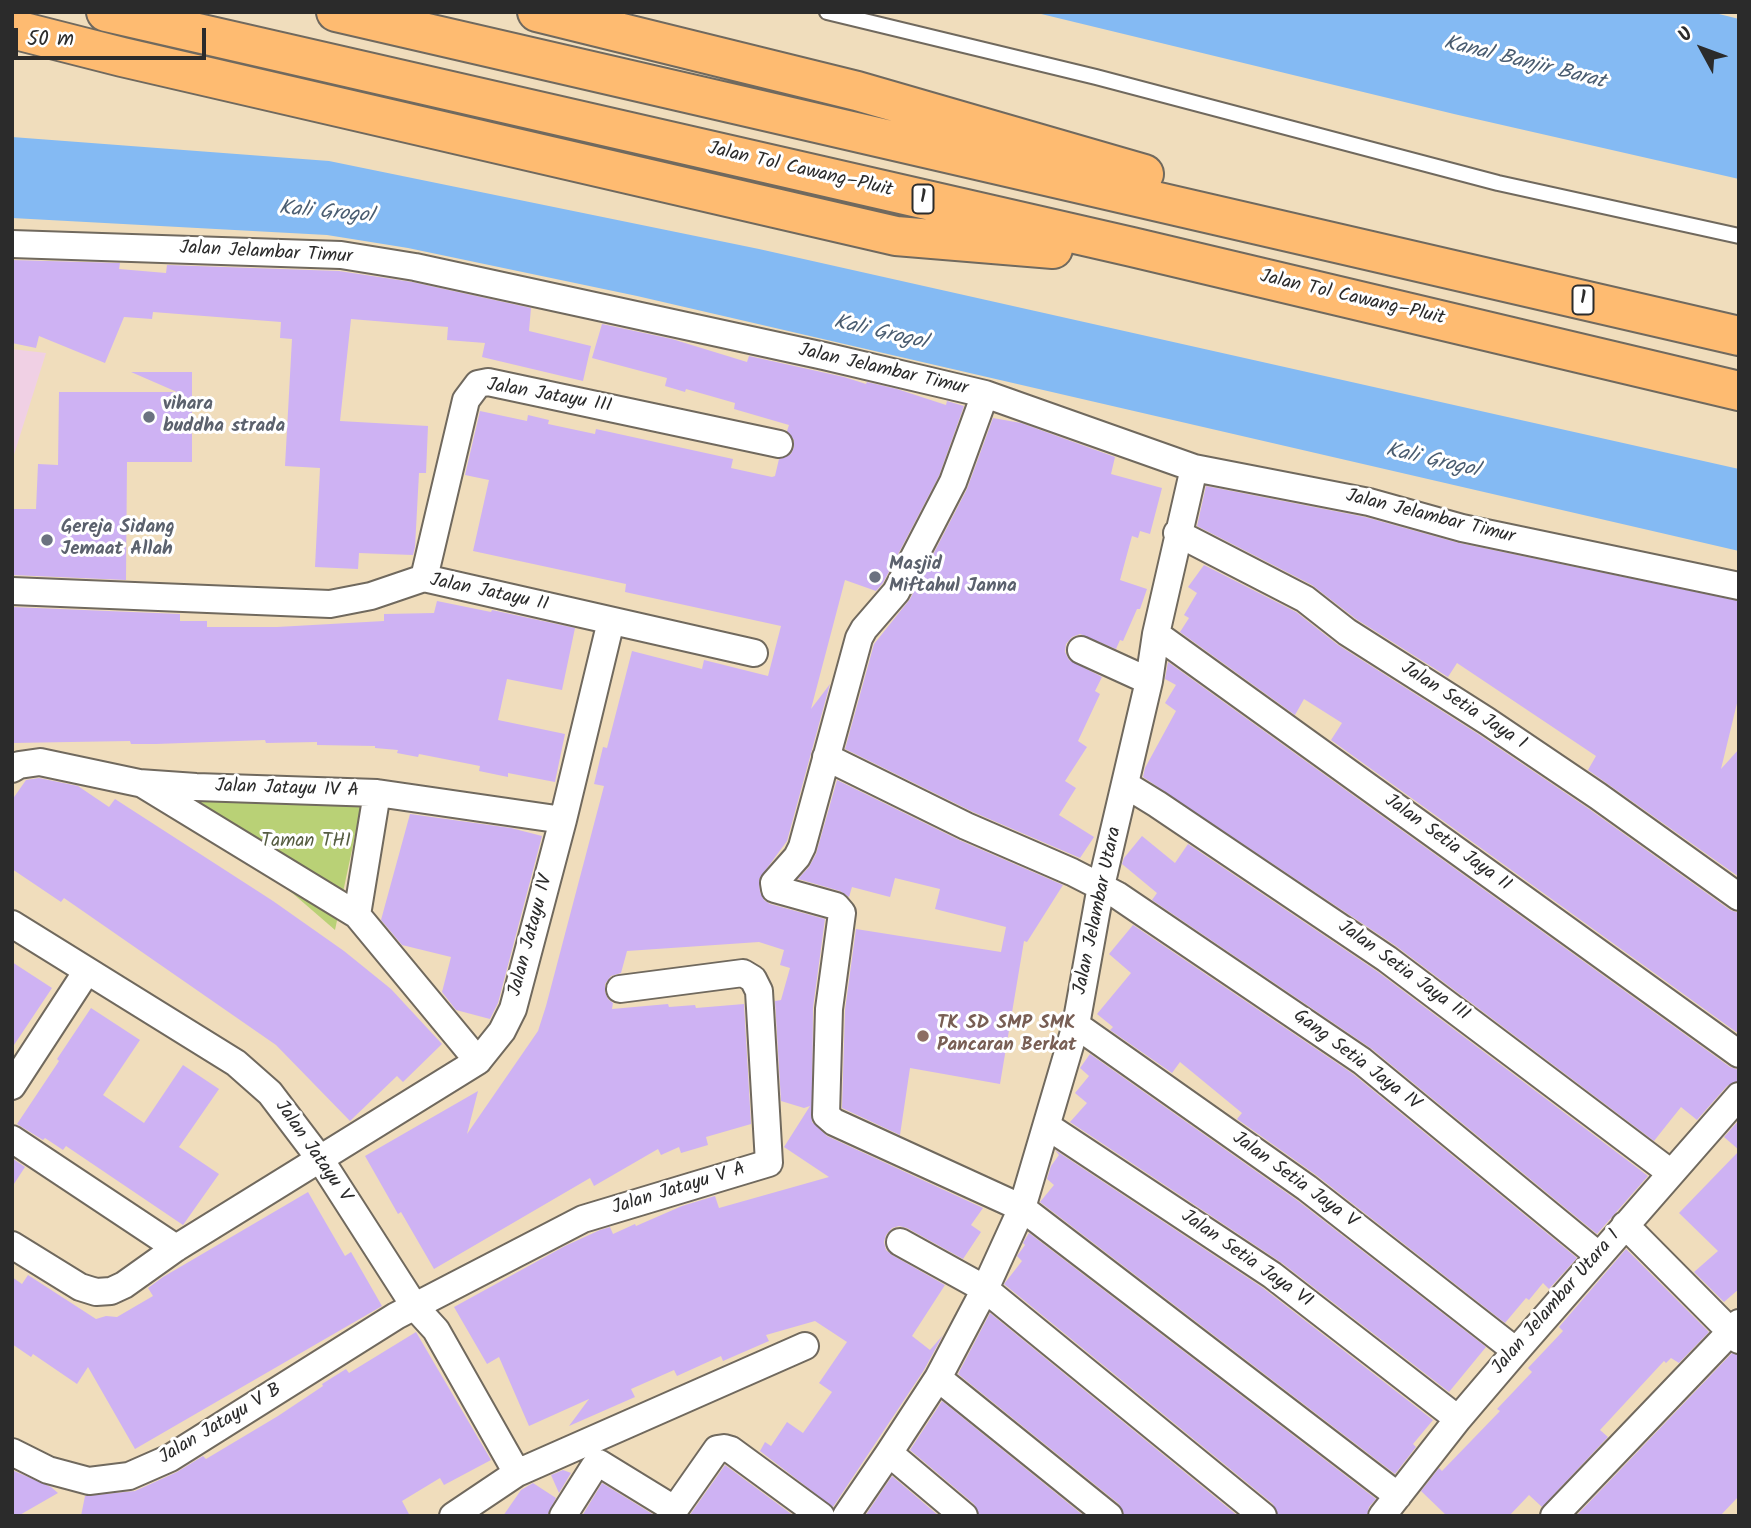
<!DOCTYPE html>
<html>
<head>
<meta charset="utf-8">
<style>
  body { margin:0 }
  #map { position:relative; width:1751px; height:1528px; overflow:hidden; background:#f0ddbc; font-family:Kalam,sans-serif }
  canvas { display:block }
  .frame { position:absolute; inset:0; border:14px solid #2b2b2b; pointer-events:none }
  .north { position:absolute; left:1667px; top:14px; width:70px; height:70px; -webkit-text-stroke:5px #fff; paint-order:stroke; rotate:311deg; font-size:19px; font-weight:700; line-height:28px; text-align:center; color:#2b2b2b }
  .north::after { content:''; display:block; margin:auto; width:24px; height:32px; background:#2b2b2b; clip-path:polygon(50% 0,100% 100%,50% 72%,0 100%) }
  .scale { position:absolute; left:14px; top:28px; width:192px; height:32px; box-sizing:border-box; border:4px solid #2b2b2b; border-top:0; padding-left:9px; font-size:21px; line-height:24px; white-space:nowrap; color:#2b2b2b; -webkit-text-stroke:5px #fff; paint-order:stroke }
</style>
</head>
<body>
<div id="map">
<canvas width="1751" height="1528"></canvas>
<div class="frame"></div>
<div class="north">U</div>
<div class="scale">50 m</div>
</div>
<script>
const context = document.querySelector('canvas').getContext('2d');
context.lineJoin = 'round';
function fill(path, color) {
  context.fillStyle = color;
  context.fill(path, 'evenodd');
}
function poly(rows) {
  const path = new Path2D();
  for (const r of rows) {
    path.moveTo(r[0], r[1]);
    for (let i = 2; i < r.length; i += 2) path.lineTo(r[i], r[i + 1]);
  }
  return path;
}
function strokePath(path, color, width, dash) {
  context.strokeStyle = color;
  context.lineWidth = width;
  context.lineCap = dash ? 'butt' : 'round';
  context.setLineDash(dash || []);
  context.stroke(path);
}
function drawText(font, color, halo, rows, align = 'center') {
  context.font = font + ' Kalam,sans-serif';
  context.lineWidth = 6;
  context.setLineDash([]);
  context.textBaseline = 'middle';
  context.strokeStyle = halo;
  context.fillStyle = color;
  for (const [text, x, y, turn = 0] of rows) {
    context.save();
    context.translate(x, y);
    context.rotate((+turn || 0) * Math.PI / 180);
    context.textAlign = isNaN(turn) ? turn : align;
    if (halo) context.strokeText(text, 0, 0);
    context.fillText(text, 0, 0);
    context.restore();
  }
}
fill(poly([
  [12,349,46,353,12,461]
]), '#f0d0e4');
fill(poly([
  [179,795,363,798,335,930]
]), '#b9d176');
fill(poly([
  [1033,12,1711,12,1739,19,1739,179,1454,114],
  [12,137,329,161,759,249,1739,469,1739,551,637,296,408,248,327,235,12,218]
]), '#84baf3');
fill(poly([
  [12,260,120,263,119,269,166,273,167,265,339,271,412,282,531,308,529,331,591,346,583,381,482,357,485,343,447,340,448,327,351,319,340,421,428,426,426,473,419,473,415,547,413,555,359,553,358,569,315,567,320,468,285,466,292,339,280,338,281,322,153,312,152,319,124,317,105,363,39,336,36,348,12,343],
  [602,324,672,339,747,362,749,356,844,377,866,384,867,382,897,389,946,405,947,401,964,406,939,476,883,583,876,591,845,580,811,709,830,684,787,841,759,879,760,892,764,900,770,904,825,919,813,1008,812,1122,827,1136,983,1208,971,1225,981,1232,963,1259,907,1228,899,1226,892,1228,886,1235,884,1242,886,1250,892,1255,945,1285,912,1336,930,1350,943,1335,924,1370,833,1507,760,1451,765,1442,771,1446,787,1422,803,1433,832,1392,819,1383,847,1342,815,1321,766,1335,769,1341,723,1361,721,1356,677,1376,674,1370,631,1389,635,1397,569,1426,589,1399,529,1426,499,1357,487,1364,454,1307,565,1246,600,1230,610,1227,613,1234,635,1224,636,1226,682,1206,715,1196,719,1208,829,1177,784,1147,810,1106,804,1108,781,1101,775,1001,781,1000,790,968,780,965,784,950,759,942,627,951,621,973,611,976,605,984,605,992,608,999,613,1003,612,1009,668,1004,669,1007,695,1005,696,1008,744,1004,751,1124,706,1137,708,1145,681,1153,679,1147,661,1155,658,1149,594,1186,590,1178,434,1269,401,1212,398,1214,365,1156,478,1091,467,1134,538,1031,546,1006,604,786,594,784,603,747,607,748,632,651,702,669,704,660,768,676,781,626,625,592,626,584,473,551,489,480,465,475,480,411,527,421,528,415,549,420,548,424,595,434,596,429,733,459,731,468,772,477,775,476,779,459,791,454,794,447,794,440,787,431,789,425,734,409,735,403,686,389,685,392,665,386,667,378,592,358],
  [131,372,192,372,192,462,127,462,126,580,12,575,12,509,36,509,38,464,58,465,59,392,177,392],
  [993,418,1021,423,1115,457,1111,474,1162,488,1150,534,1140,531,1138,538,1132,536,1120,580,1147,589,1140,609,1137,609,1123,641,1120,640,1116,649,1080,634,1072,637,1066,644,1065,652,1069,660,1102,677,1095,691,1100,694,1078,741,1087,747,1065,781,1076,788,1059,815,1094,837,1080,858,973,812,845,749,874,644,910,599,967,489],
  [1206,486,1365,517,1459,543,1739,601,1739,695,1721,769,1739,749,1739,877,1588,770,1596,756,1457,663,1448,677,1356,619,1312,585,1197,526],
  [1204,565,1296,612,1338,645,1478,734,1589,809,1730,910,1739,913,1739,1034,1331,740,1342,723,1304,699,1295,715,1180,632,1189,618,1184,615,1197,593,1188,587],
  [437,601,491,612,492,610,575,628,562,690,507,679,498,720,565,734,555,782,508,773,508,777,479,771,480,766,419,754,418,757,397,753,398,750,375,748,375,746,317,745,317,742,266,743,265,740,156,744,131,744,130,741,12,743,12,607,180,614,180,621,207,621,207,627,277,627,384,621,384,614,434,613],
  [1168,662,1730,1067,1739,1070,1739,1081,1727,1086,1697,1120,1681,1107,1654,1141,1396,946,1143,777,1145,768,1176,711,1165,703,1176,685,1165,679],
  [39,778,78,786,109,807,115,799,273,901,344,951,391,989,442,1044,403,1082,397,1076,350,1121,276,1045,64,898,61,902,12,869,12,800,26,780],
  [837,780,959,840,1063,885,1027,942,1024,941,1000,1084,910,1068,900,1135,842,1108,845,1010,856,929,1001,952,1006,927,935,909,940,889,895,878,890,897,852,887,849,897,840,891,798,879,809,867,816,854],
  [410,814,511,828,542,836,498,1003,490,1019,456,1010,442,992,451,957,402,945,381,920],
  [1142,836,1175,863,1188,844,1378,972,1648,1176,1597,1234,1372,1049,1152,900,1157,893,1122,864,1124,858],
  [1133,925,1353,1074,1577,1258,1549,1289,1543,1283,1529,1300,1526,1298,1505,1323,1316,1175,1237,1119,1242,1113,1180,1062,1172,1073,1110,1030,1113,1027,1097,1014,1131,973,1109,954],
  [12,962,52,988,12,1048],
  [91,1008,140,1040,103,1095,144,1123,183,1065,219,1089,179,1147,219,1174,183,1225,66,1146,63,1150,45,1138,43,1140,17,1124,59,1061,57,1059],
  [1090,1054,1298,1201,1486,1347,1449,1392,1282,1263,1070,1122,1087,1103,1075,1093,1089,1076,1080,1068],
  [1739,1120,1739,1150,1724,1137],
  [1055,1150,1263,1288,1433,1420,1413,1444,1416,1447,1395,1474,1040,1202,1054,1185,1047,1179,1051,1166,1059,1155],
  [1739,1151,1739,1289,1724,1302,1694,1272,1718,1251,1679,1213],
  [12,1158,25,1167,12,1187],
  [308,1192,345,1256,351,1252,382,1306,135,1449,88,1367,77,1384,33,1354,31,1357,12,1344,12,1277,22,1284,28,1275,96,1319,106,1316,117,1317,153,1296,148,1288,163,1277],
  [1029,1233,1376,1499,1369,1507,1367,1516,1278,1516,1273,1504,1004,1284,1022,1261,1017,1256,1025,1245,1023,1243],
  [1626,1249,1709,1332,1679,1363,1671,1358,1666,1363,1664,1361,1600,1430,1608,1437,1542,1507,1529,1495,1509,1516,1447,1516,1421,1491,1439,1468,1442,1471,1500,1411,1497,1409,1532,1372,1528,1368,1563,1331,1559,1327],
  [990,1313,1238,1516,1124,1516,1119,1504,958,1374],
  [416,1332,491,1460,444,1485,440,1478,402,1501,410,1516,81,1516,85,1496,135,1491,177,1472,203,1456,206,1459,278,1416,323,1386,322,1384,346,1369,349,1373],
  [1732,1353,1739,1355,1739,1496,1720,1516,1576,1516],
  [942,1401,1084,1516,979,1516,974,1504,910,1450],
  [725,1465,794,1516,689,1516],
  [12,1470,51,1487,58,1493,18,1516,12,1516],
  [563,1470,571,1473,559,1493,551,1475],
  [892,1476,939,1516,865,1516],
  [533,1483,556,1498,547,1516,503,1516,521,1490],
  [602,1483,654,1515,654,1516,582,1516]
]), '#ceb2f3');
const lane = poly([
  [827,12,1096,77,1498,183,1739,236]
]);
const street = poly([
  [12,244,341,255,415,267,824,356,985,394,1194,468,1369,502,1462,528,1739,586],
  [985,394,953,482,896,592,864,629,859,638,802,847,797,857,774,883,775,889,836,906,842,913,829,1009,826,1115,834,1122,1022,1208,1398,1496],
  [1177,533,1305,599,1347,632,1487,721,1598,796,1739,897],
  [424,578,466,400,478,384,488,382,779,444],
  [12,591,330,604,371,596,424,578,754,653],
  [1156,634,1739,1054],
  [1081,650,1149,681],
  [826,757,966,826,1072,872,1117,895,1362,1061,1598,1255],
  [12,769,19,765,40,762,139,783,196,787,377,793,563,820],
  [144,785,357,915,478,1061],
  [1126,785,1157,804,1387,959,1671,1173],
  [357,915,377,793],
  [12,924,236,1063,270,1093,320,1159,415,1307,436,1330,517,1473],
  [1076,1025,1307,1188,1516,1351],
  [12,1086,87,971],
  [1047,1126,1272,1275,1458,1419],
  [12,1139,176,1248],
  [1625,1225,1739,1340],
  [900,1242,985,1289,1263,1516],
  [12,1245,80,1287,96,1292,111,1291,124,1285,176,1248,478,1061,502,1031,513,1009,563,820,611,621],
  [938,1378,1109,1516],
  [12,1452,48,1470,89,1481,129,1476,170,1458,396,1316,583,1219,769,1163,759,991,753,979,743,973,620,989],
  [889,1453,964,1516],
  [453,1516,517,1473,805,1346],
  [563,1516,594,1467,599,1463,674,1509],
  [670,1516,717,1449,724,1448,731,1450,821,1516],
  [846,1516,889,1453,938,1378,985,1289,1022,1208,1076,1025,1101,886,1149,681,1156,634,1194,468],
  [1382,1516,1458,1419,1516,1351,1739,1096],
  [1554,1516,1739,1323]
]);
const highway = poly([
  [106,12,1132,247,1739,391],
  [336,12,1739,336],
  [537,12,857,91,1144,174],
  [12,29,122,57,896,236,1053,249]
]);
strokePath(lane, '#70695e', 18);
strokePath(street, '#70695e', 30);
strokePath(highway, '#70695e', 42);
strokePath(lane, '#fff', 14);
strokePath(street, '#fff', 26);
strokePath(highway, '#febb71', 38);
for (const [x, y, r, color] of [
  [149,417,7,"#6b7280"],
  [47,540,7,"#6b7280"],
  [875,577,7,"#6b7280"],
  [923,1036,7,"#8d6e63"]
]) {
  const dot = new Path2D();
  dot.arc(x, y, r, 0, 2 * Math.PI);
  context.fillStyle = color;
  context.fill(dot);
  strokePath(dot, '#fff', 2.5);
}
for (const [x, y, w] of [
  [923,199,21],
  [1583,300,21]
]) {
  const box = new Path2D();
  box.roundRect(x - w / 2, y - 14.5, w, 29, 5);
  context.fillStyle = '#fff';
  context.fill(box);
  strokePath(box, '#2b2b2b', 2);
}
drawText('bold 18px', '#2b2b2b', null, [
  ["1",923,199],
  ["1",1583,300]
]);
drawText('19px', '#2b2b2b', '#fff', [
  ["Jalan Tol Cawang–Pluit",800,171,13],
  ["Jalan Jelambar Timur",266,254,3],
  ["Jalan Tol Cawang–Pluit",1352,299,13],
  ["Jalan Jelambar Timur",883,371,13],
  ["Jalan Jatayu III",549,397,10],
  ["Jalan Jelambar Timur",1430,518,14],
  ["Jalan Jatayu II",489,594,12],
  ["Jalan Setia Jaya I",1463,707,33],
  ["Jalan Jatayu IV A",287,790,2],
  ["Jalan Setia Jaya II",1447,844,36],
  ["Jalan Jelambar Utara",1099,911,-78],
  ["Jalan Jatayu IV",532,936,-75],
  ["Jalan Setia Jaya III",1403,972,36],
  ["Gang Setia Jaya IV",1356,1061,37],
  ["Jalan Jatayu V",312,1152,55],
  ["Jalan Setia Jaya V",1294,1181,36],
  ["Jalan Jatayu V A",679,1190,-17],
  ["Jalan Setia Jaya VI",1246,1260,35],
  ["Jalan Jelambar Utara I",1557,1303,-49],
  ["Jalan Jatayu V B",221,1425,-31]
]);
drawText('bold 19px', '#5b616d', '#fff', [
  ["vihara",163,406],
  ["buddha strada",163,428],
  ["Gereja Sidang",61,529],
  ["Jemaat Allah",61,551],
  ["Masjid",889,566],
  ["Miftahul Janna",889,588]
], 'left');
drawText('19px', '#565d42', '#fff', [
  ["Taman THI",306,843]
]);
drawText('bold 19px', '#785e54', '#fff', [
  ["TK SD SMP SMK",937,1025],
  ["Pancaran Berkat",937,1047]
], 'left');
drawText('italic 21px', '#4a5d71', '#fff', [
  ["Kanal Banjir Barat",1524,64,14],
  ["Kali Grogol",326,214,5],
  ["Kali Grogol",880,334,13],
  ["Kali Grogol",1432,462,13]
]);
</script>
</body>
</html>
